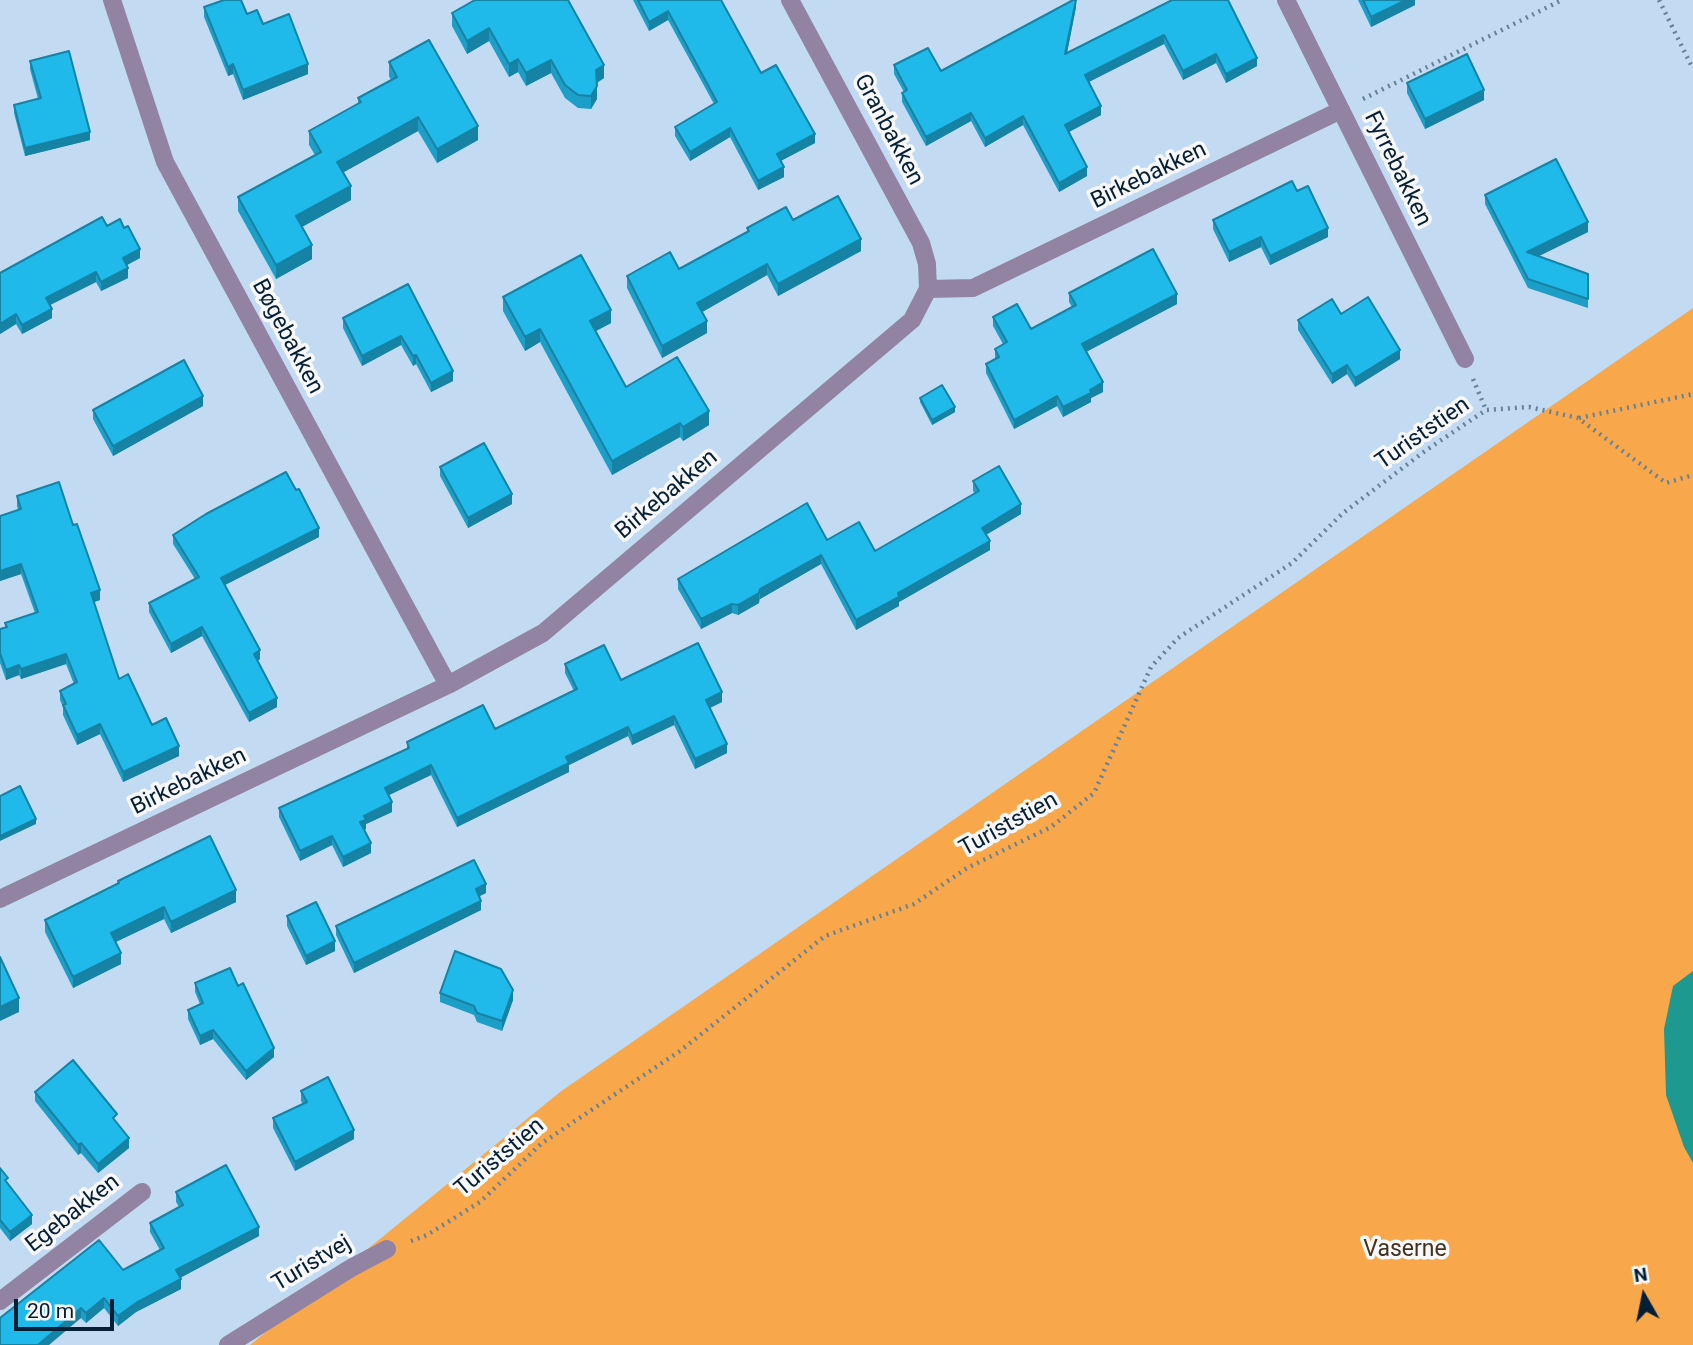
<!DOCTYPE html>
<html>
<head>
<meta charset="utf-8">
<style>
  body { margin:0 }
  #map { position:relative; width:1693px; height:1345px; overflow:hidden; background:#c2dbf3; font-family:Roboto,sans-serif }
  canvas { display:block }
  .north { position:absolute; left:1609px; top:1261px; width:70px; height:70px; -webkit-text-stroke:5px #f8f8f8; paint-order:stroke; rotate:351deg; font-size:19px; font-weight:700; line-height:28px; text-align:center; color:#052036 }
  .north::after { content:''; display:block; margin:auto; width:24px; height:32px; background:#052036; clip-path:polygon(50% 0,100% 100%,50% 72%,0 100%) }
  .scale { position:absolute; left:14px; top:1299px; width:100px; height:32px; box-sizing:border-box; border:4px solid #052036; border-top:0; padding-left:9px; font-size:21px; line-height:24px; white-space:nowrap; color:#052036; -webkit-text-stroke:5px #f8f8f8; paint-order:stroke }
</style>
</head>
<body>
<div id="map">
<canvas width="1693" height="1345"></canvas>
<div class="north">N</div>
<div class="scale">20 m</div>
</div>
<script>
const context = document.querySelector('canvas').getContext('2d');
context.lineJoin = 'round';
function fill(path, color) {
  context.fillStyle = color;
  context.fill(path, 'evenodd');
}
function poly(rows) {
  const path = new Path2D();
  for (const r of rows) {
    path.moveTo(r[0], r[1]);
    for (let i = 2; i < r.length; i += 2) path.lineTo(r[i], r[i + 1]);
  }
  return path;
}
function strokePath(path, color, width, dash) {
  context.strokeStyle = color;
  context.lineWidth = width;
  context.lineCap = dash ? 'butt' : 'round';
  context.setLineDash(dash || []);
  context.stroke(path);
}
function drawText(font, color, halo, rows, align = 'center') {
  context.font = font + ' Roboto,sans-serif';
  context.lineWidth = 7;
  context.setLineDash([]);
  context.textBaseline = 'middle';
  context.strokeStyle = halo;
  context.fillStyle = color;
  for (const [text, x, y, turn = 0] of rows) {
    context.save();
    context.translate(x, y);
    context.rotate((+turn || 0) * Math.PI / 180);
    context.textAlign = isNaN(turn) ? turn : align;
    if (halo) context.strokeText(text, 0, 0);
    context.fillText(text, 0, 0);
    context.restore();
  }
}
fill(poly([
  [1693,308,1693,1345,250,1345,560,1092]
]), '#f8a84b');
fill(poly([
  [1693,971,1693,1163,1684,1147,1666,1095,1664,1029,1673,986]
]), '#1e9990');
strokePath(poly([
  [1659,0,1693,69],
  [1363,99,1562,0],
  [1473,379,1486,410],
  [1579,418,1693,394],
  [411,1241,427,1235,480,1202,542,1143,680,1051,825,936,914,904,967,868,1051,827,1094,793,1151,667,1178,638,1292,563,1343,513,1425,451,1486,410,1529,407,1578,418,1666,483,1693,475]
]), '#678198', 4.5, [2, 5]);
strokePath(poly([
  [112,0,165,162,448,685],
  [790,0,921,243,927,264,928,289],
  [1286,0,1465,359],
  [0,899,448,685,543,633,912,320,928,289,973,288,1341,110],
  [0,1301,142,1192],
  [228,1345,351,1268,387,1249]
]), '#9283a2', 18);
fill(poly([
  [633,0,721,0,761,73,815,143,780,161,784,177,758,190,730,137,690,161,675,136,675,127,714,104,668,20,649,31],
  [1172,0,1257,66,1226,83,1216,63,1183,80,1164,44,1088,82,1101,115,1069,132,1087,176,1059,192,1023,125,985,147,971,121,926,146,902,102,902,93,904,92,894,74,894,65,941,71,1076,7,1067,53],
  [1358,0,1415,0,1415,5,1371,27],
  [204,7,247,14,263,24,308,74,243,100,233,74,228,76,204,17],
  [452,13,604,78,597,83,597,99,591,109,578,108,565,98,551,73,526,86,518,72,509,77,489,41,467,54,452,26],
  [30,61,90,140,25,156,14,113,14,105,38,99,30,69],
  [389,62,478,140,437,163,418,131,343,172,351,200,302,227,312,259,276,279,238,211,238,197,315,155,309,145,309,131,358,104,358,98,391,80,389,76],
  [1407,83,1484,100,1425,129,1407,93],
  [1297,191,1328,237,1270,265,1261,247,1229,262,1213,229,1213,220],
  [1485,195,1588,232,1538,256,1588,274,1588,308,1528,288,1485,204],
  [793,220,861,251,778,296,767,275,702,312,707,333,662,358,627,288,627,276,679,269,747,232,747,228],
  [107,226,140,258,127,265,128,278,101,291,96,282,50,305,52,318,22,334,16,324,0,334,0,273],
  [408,284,453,381,431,392,416,364,413,366,401,345,362,366,343,328,343,318],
  [1069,293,1177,304,1086,352,1103,392,1091,398,1091,402,1063,417,1057,406,1014,429,986,373,986,364,995,359,995,349,1003,344,993,326,993,317,1031,329,1072,307,1069,302],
  [503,297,611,323,596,331,626,387,709,425,683,441,680,437,612,475,540,342,525,351,503,311],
  [1341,314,1400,359,1355,387,1347,374,1332,384,1298,330,1298,320],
  [920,398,955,412,932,425,920,402],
  [203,406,113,456,93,419,93,410],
  [440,467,512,504,468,528,440,476],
  [973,481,1021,514,986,535,990,550,899,602,899,606,856,630,821,564,760,599,759,603,738,615,732,613,701,629,678,589,678,579,827,540,875,551,975,494,973,491],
  [17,496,73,525,100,600,94,602,119,679,152,725,179,756,123,782,100,734,77,745,63,715,63,707,60,700,60,691,74,684,66,664,21,679,19,675,6,680,0,663,0,629,5,628,5,623,35,613,21,574,0,581,0,516,18,510,17,506],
  [173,535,319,537,225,585,260,659,257,661,277,707,249,722,202,636,171,653,149,612,149,603,195,579,173,544],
  [565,664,621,680,722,702,709,708,727,753,695,769,674,725,632,745,628,736,569,765,569,772,457,827,431,775,389,795,392,812,366,824,366,829,364,830,371,853,343,867,332,845,300,861,279,817,279,808,407,749,407,742,495,729,574,691,565,673],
  [118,881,236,902,171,933,164,919,116,942,121,964,73,988,45,932,45,920,118,884],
  [486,893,479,896,481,910,354,973,336,935,336,926],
  [287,916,335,951,306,965,287,926],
  [195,983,238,986,274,1057,246,1080,213,1039,200,1045,188,1019,188,1010,200,1004,195,992],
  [440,993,513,1000,502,1031,477,1022,474,1015,440,1002],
  [301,1091,354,1139,295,1171,273,1128,273,1118,303,1104,301,1101],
  [35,1092,117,1123,129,1148,98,1173,81,1153,78,1155,35,1101],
  [0,1168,8,1184,32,1224,10,1241,0,1228],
  [176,1192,259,1236,180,1278,181,1289,136,1312,118,1326,104,1308,86,1323,81,1318,0,1345,123,1270,160,1250,150,1232,150,1223,179,1207,176,1202]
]), '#1b9fc9');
fill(poly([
  [1076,0,1076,7,1065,63,1065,54],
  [1406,0,1415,0,1415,5,1371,27,1371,17],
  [668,11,668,20,649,31,649,22],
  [489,28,489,41,467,54,467,41],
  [1164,35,1164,44,1085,84,1085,75],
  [1216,54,1216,63,1183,80,1183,71],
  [1257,58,1257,66,1226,83,1226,74],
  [518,59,518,72,509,77,509,64],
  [551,60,551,73,526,86,526,73],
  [233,64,233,74,228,76,228,67],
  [308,64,308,74,243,100,243,90],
  [604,65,604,78,596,83,596,70],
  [597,86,597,99,591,109,591,96],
  [1484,90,1484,100,1425,129,1425,119],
  [1101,106,1101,115,1065,134,1065,125],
  [971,113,971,121,926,146,926,137],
  [1023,116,1023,125,985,147,985,138],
  [418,117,418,131,337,176,337,162],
  [478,126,478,140,437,163,437,149],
  [730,128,730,137,690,161,690,152],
  [90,132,90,140,25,156,25,148],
  [815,134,815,143,777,163,777,154],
  [784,167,784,177,758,190,758,181],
  [1087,167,1087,176,1059,192,1059,183],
  [351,186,351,200,296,230,296,216],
  [1588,222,1588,232,1527,262,1527,252],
  [1328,228,1328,237,1270,265,1270,256],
  [1261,237,1261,247,1229,262,1229,252],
  [861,239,861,251,778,296,778,284],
  [312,245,312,259,276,279,276,265],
  [140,249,140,258,123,267,123,258],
  [767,264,767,275,697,315,697,303],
  [128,268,128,278,101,291,101,282],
  [96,272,96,282,46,307,46,298],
  [1177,294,1177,304,1082,354,1082,344],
  [52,309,52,318,22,334,22,325],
  [611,310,611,323,590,334,590,321],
  [16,314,16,324,0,334,0,324],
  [707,321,707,333,662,358,662,346],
  [540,329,540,342,525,351,525,337],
  [401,336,401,345,362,366,362,356],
  [1400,350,1400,359,1355,387,1355,378],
  [416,355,416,364,413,366,413,356],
  [1347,365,1347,374,1332,384,1332,374],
  [453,371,453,381,431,392,431,383],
  [1103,382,1103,392,1091,398,1091,402,1063,417,1063,407,1090,390],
  [203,396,203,406,113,456,113,446],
  [1057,396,1057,406,1014,429,1014,420],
  [955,407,955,412,932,425,932,420],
  [709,411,709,425,683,441,683,427],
  [680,423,680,437,612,475,612,461],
  [512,494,512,504,468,528,468,518],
  [1021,504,1021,514,982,537,982,528],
  [319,528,319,537,221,587,221,578],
  [990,541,990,550,899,602,899,606,856,630,856,620,898,593],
  [821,555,821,564,760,599,760,589],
  [21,564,21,574,0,581,0,571],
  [100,590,100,600,91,603,91,593],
  [759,593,759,603,738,615,738,605],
  [732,604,732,613,701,629,701,619],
  [202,627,202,636,171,653,171,644],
  [260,650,260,659,254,663,254,654],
  [66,654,66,664,21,679,21,669],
  [19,665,19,675,6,680,6,670],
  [722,692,722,702,706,710,706,700],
  [277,698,277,707,249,722,249,713],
  [674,716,674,725,632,745,632,736],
  [100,724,100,734,77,745,77,735],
  [628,727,628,736,569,765,569,772,457,827,457,818,566,757],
  [727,744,727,753,695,769,695,759],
  [179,746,179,756,123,782,123,772],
  [431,765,431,775,385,797,385,788],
  [392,802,392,812,366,824,366,829,360,832,360,822,364,816],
  [36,819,36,824,0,841,0,836],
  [332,836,332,845,300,861,300,851],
  [371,843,371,853,343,867,343,857],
  [486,884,486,893,476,898,476,889],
  [236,890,236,902,171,933,171,922],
  [481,901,481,910,354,973,354,963],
  [164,907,164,919,111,944,111,933],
  [335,941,335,951,306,965,306,956],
  [121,953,121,964,73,988,73,977],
  [513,990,513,1000,502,1031,502,1021],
  [19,998,19,1012,0,1021,0,1007],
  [213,1030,213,1039,200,1045,200,1036],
  [274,1048,274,1057,246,1080,246,1071],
  [354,1130,354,1139,295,1171,295,1162],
  [129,1138,129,1148,98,1173,98,1164],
  [81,1143,81,1153,78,1155,78,1145],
  [32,1215,32,1224,10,1241,10,1232],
  [259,1227,259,1236,176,1280,176,1270],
  [181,1279,181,1289,136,1312,118,1326,118,1316,136,1303],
  [104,1298,104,1308,86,1323,86,1313],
  [81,1308,81,1318,49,1345,38,1345]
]), '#1682a4');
const building = poly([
  [224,0,241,0,247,14,257,10,263,24,289,14,308,64,243,90,233,64,228,67,204,7,224,0],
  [475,0,568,0,604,65,596,70,597,86,591,96,578,95,565,85,551,60,526,73,518,59,509,64,489,28,467,41,452,13,475,0],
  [638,0,721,0,761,73,776,65,815,134,777,154,784,167,758,181,730,128,690,152,675,127,717,102,668,11,649,22,638,0],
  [1073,0,1076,0,1065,54,1172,0,1228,0,1257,58,1226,74,1216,54,1183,71,1164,35,1085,75,1101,106,1065,125,1087,167,1059,183,1023,116,985,138,971,113,926,137,902,93,907,90,894,65,928,48,941,71,1073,0],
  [1363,0,1406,0,1371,17,1363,0],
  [429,40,478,126,437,149,418,117,337,162,351,186,296,216,312,245,276,265,238,197,321,152,309,131,361,102,358,98,397,77,389,62,429,40],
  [69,51,90,132,25,148,14,105,41,98,30,61,69,51],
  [1467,54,1484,90,1425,119,1407,83,1467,54],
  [1556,159,1588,222,1527,252,1588,274,1588,299,1528,279,1485,195,1556,159],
  [1292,181,1297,191,1308,186,1328,228,1270,256,1261,237,1229,252,1213,220,1292,181],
  [838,196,861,239,778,284,767,264,697,303,707,321,662,346,627,276,670,252,679,269,749,231,747,228,786,207,793,220,838,196],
  [102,217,107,226,120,219,124,228,128,226,140,249,123,258,128,268,101,282,96,272,46,298,52,309,22,325,16,314,0,324,0,273,102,217],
  [1153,249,1177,294,1082,344,1103,382,1090,390,1091,393,1063,407,1057,396,1014,420,986,364,999,357,995,349,1007,342,993,317,1017,304,1031,329,1076,305,1069,293,1153,249],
  [581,255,611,310,590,321,626,387,677,357,709,411,683,427,680,423,612,461,540,329,525,337,503,297,581,255],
  [408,284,453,371,431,383,416,355,413,356,401,336,362,356,343,318,408,284],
  [1368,297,1400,350,1355,378,1347,365,1332,374,1298,320,1332,299,1341,314,1368,297],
  [184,360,203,396,113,446,93,410,184,360],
  [942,385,955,407,932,420,920,398,942,385],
  [484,443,512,494,468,518,440,467,484,443],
  [999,466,1021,504,982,528,990,541,898,593,899,597,856,620,821,555,760,589,759,593,738,605,732,604,701,619,678,579,807,503,827,540,859,522,875,551,979,491,973,481,999,466],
  [286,472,296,490,299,489,319,528,221,578,260,650,254,654,277,698,249,713,202,627,171,644,149,603,199,577,173,535,206,514,286,472],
  [59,482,73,525,77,524,100,590,91,593,119,679,128,674,152,725,166,718,179,746,123,772,100,724,77,735,63,705,66,704,60,691,77,682,66,654,21,669,19,665,6,670,0,653,0,629,7,627,5,623,38,612,21,564,0,571,0,516,21,509,17,496,59,482],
  [698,643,722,692,706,700,727,744,695,759,674,716,632,736,628,727,566,757,569,763,457,818,431,765,385,788,392,802,364,816,366,820,360,822,371,843,343,857,332,836,300,851,279,808,409,748,407,742,483,705,495,729,577,689,565,664,604,645,621,680,698,643],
  [20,786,36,819,0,836,0,796,20,786],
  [210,836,236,890,171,922,164,907,111,933,121,953,73,977,45,920,119,883,118,881,210,836],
  [474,860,486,884,476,889,481,901,354,963,336,926,474,860],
  [316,902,335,941,306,956,287,916,316,902],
  [455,951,501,969,513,990,502,1021,477,1013,474,1006,440,993,455,951],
  [0,957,19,998,0,1007,0,957],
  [230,968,238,986,243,983,274,1048,246,1071,213,1030,200,1036,188,1010,203,1003,195,983,230,968],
  [73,1060,117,1114,113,1118,129,1138,98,1164,81,1143,78,1145,35,1092,73,1060],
  [328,1077,354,1130,295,1162,273,1118,307,1102,301,1091,328,1077],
  [226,1165,259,1227,176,1270,181,1279,136,1303,118,1316,104,1298,86,1313,81,1308,38,1345,0,1345,0,1318,99,1240,123,1270,164,1248,150,1223,183,1205,176,1192,226,1165],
  [0,1168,8,1178,5,1180,32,1215,10,1232,0,1220,0,1168]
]);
fill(building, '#1fb9ea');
strokePath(building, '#1682a4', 2);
drawText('23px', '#052036', '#f8f8f8', [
  ["Granbakken",888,130,62],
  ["Fyrrebakken",1397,169,64],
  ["Birkebakken",1149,176,-26],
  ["Bøgebakken",287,337,62],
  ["Turiststien",1423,434,-35],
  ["Birkebakken",667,495,-40],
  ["Birkebakken",189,782,-26],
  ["Turiststien",1009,825,-29],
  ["Turiststien",500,1158,-40],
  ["Egebakken",73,1214,-38],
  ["Turistvej",312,1264,-31]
]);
drawText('23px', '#43311e', '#f8f8f8', [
  ["Vaserne",1405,1250]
]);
</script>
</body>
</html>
